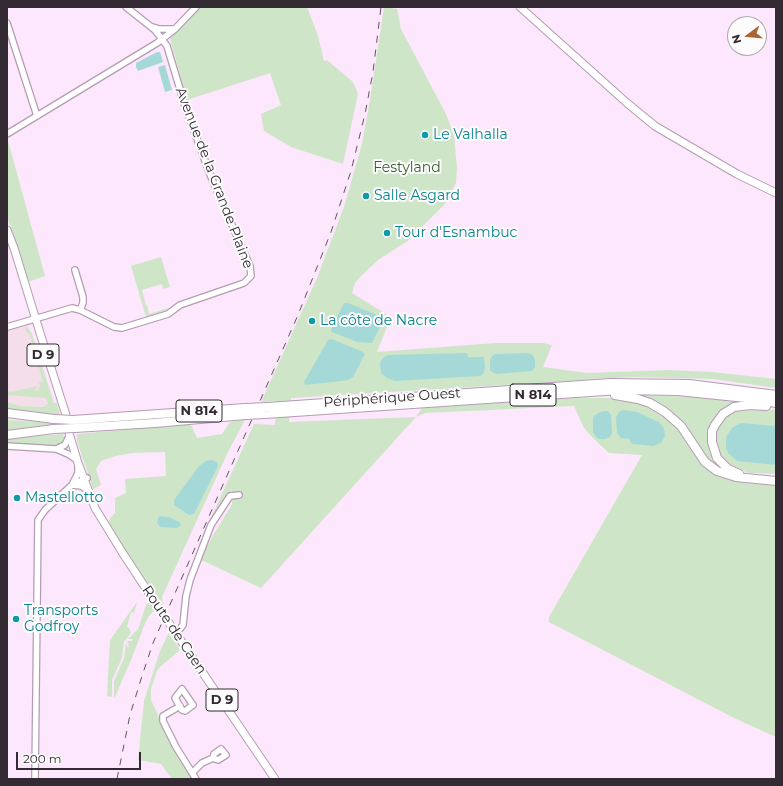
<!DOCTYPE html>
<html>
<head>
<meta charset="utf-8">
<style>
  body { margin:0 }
  #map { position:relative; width:783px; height:786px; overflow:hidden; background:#fde7fc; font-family:Montserrat,sans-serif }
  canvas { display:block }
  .frame { position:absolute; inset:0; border:8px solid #342a34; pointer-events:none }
  .north { position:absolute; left:727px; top:16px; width:40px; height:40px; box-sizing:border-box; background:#fcfcfc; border:1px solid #aca8ac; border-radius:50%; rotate:254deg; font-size:11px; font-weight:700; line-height:16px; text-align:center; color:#342a34 }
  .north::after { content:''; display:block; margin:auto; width:14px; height:18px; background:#a96635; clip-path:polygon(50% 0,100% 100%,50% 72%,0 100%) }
  .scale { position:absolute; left:16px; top:752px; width:125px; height:18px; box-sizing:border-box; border:2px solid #342a34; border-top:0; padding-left:5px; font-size:12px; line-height:14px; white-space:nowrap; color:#342a34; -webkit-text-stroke:3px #fcfcfc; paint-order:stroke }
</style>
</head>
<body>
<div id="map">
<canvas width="783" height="786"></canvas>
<div class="frame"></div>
<div class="north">N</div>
<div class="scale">200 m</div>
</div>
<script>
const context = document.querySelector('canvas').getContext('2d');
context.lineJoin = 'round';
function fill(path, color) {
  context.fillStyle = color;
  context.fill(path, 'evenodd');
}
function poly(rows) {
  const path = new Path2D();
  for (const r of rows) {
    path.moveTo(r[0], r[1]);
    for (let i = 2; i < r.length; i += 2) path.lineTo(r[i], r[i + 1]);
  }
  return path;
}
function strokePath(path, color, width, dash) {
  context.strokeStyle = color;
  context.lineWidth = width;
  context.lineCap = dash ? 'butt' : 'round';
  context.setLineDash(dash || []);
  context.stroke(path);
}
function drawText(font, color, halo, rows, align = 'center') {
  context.font = font + ' Montserrat,sans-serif';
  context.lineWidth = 4;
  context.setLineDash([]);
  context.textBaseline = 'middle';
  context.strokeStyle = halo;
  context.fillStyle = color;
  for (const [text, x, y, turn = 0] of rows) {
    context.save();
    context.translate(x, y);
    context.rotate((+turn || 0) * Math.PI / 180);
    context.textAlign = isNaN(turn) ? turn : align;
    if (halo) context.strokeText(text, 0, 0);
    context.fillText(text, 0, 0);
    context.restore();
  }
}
fill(poly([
  [28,324,53,407,21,406,7,402,7,330]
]), '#f4deea');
fill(poly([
  [200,7,307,7,318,36,324,61,327,60,353,82,358,94,343,164,291,147,264,131,261,114,281,105,270,73,187,100,170,38],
  [384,7,397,9,401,29,446,114,454,135,457,169,456,183,444,205,409,240,378,260,362,275,355,283,352,293,391,317,377,352,496,343,543,343,552,345,543,367,587,373,669,370,712,372,776,379,776,388,713,379,637,377,588,379,588,380,291,398,289,422,416,417,422,408,575,398,611,398,626,399,651,406,675,423,705,466,776,483,776,737,732,717,549,622,549,617,642,455,609,453,594,439,584,428,574,406,425,413,416,417,261,588,199,559,232,504,232,490,209,522,254,424,275,425,276,401,262,402,262,400,317,278,344,207,362,144,370,100],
  [7,137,45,276,28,282,7,216],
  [161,257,170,287,163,289,162,284,142,290,146,305,147,305,149,314,168,308,164,312,146,317,131,266],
  [25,327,28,328,32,334,54,403,57,403,60,415,7,409,7,402,21,406,43,407,48,404,46,398,7,395,7,391,11,392,39,386,35,389,37,391,41,385,38,383,43,382,30,335,26,331],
  [638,395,699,397,744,402,729,407,709,438,729,472,708,463,681,425,638,397],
  [758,408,776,410,776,474,750,473,739,470,730,466,723,461,715,446,715,430,726,417,740,409],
  [7,420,62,423,63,427,7,430],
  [245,420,227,454,162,597,163,605,112,531,109,521,110,518,115,513,115,498,126,493,125,479,166,476,165,452,132,453,116,456,101,461,96,469,101,485,93,489,77,441,77,434,189,424,192,427,197,438,222,434,230,422],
  [63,434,65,440,64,444,60,445,7,444,7,439],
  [150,601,156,609,149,616,146,621,131,660,115,697,114,697,114,681,124,658,126,643,128,648,129,646,127,641,132,641,133,639,128,639,138,629,146,605],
  [137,602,134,613,131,612,127,627,129,628,131,633,124,642,122,658,112,680,112,697,107,696,110,640],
  [169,632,180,650,160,667,157,671,151,689,151,700,169,739,194,779,172,779,161,764,138,760,144,701,160,651]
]), '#cfe5c8');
fill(poly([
  [157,52,160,52,163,62,138,71,136,67,136,63],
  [165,65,172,90,165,92,158,67],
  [344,303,348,303,382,317,383,321,372,343,357,342,332,332,331,329],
  [332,339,363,352,365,354,353,377,348,380,342,381,305,385,304,382,328,340],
  [467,353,468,357,484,357,485,367,484,373,480,376,395,381,387,378,381,373,380,363,382,359,387,355],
  [528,353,533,355,535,360,535,367,532,371,497,374,492,372,490,370,490,360,492,356,495,354],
  [623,410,637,412,659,422,664,428,665,436,661,443,653,446,632,444,629,439,621,438,617,433,616,417,619,412],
  [604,411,608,411,611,415,612,433,610,437,605,439,599,439,595,436,593,432,593,419,594,416,600,412],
  [741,423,776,426,776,465,737,461,728,453,726,448,726,437,732,428],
  [211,460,217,462,218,466,194,514,189,515,174,505,174,500,199,466,206,461],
  [159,516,169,517,179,522,181,525,177,528,160,527,157,523]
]), '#a5d9d8');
const minor = poly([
  [7,23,37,116],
  [153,27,159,29,174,29],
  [7,134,157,43,175,29,196,7],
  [75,270,83,297,83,303,80,310],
  [7,327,72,308,80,310,114,327,122,328,168,314,180,305,244,283,251,276,250,266,211,177,185,106,167,46,155,30,126,7],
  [7,446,56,449,68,454,77,460],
  [56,449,65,445,69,436],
  [72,485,78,473,78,465],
  [72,485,81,486,88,490],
  [176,634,183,625,186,596,190,580,211,525,230,496,239,495],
  [182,689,193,705,185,711,182,710,175,698,182,689],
  [180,706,163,716,163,721,176,747,196,779],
  [192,773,202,763,213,758,214,754,221,749,226,755,218,760,213,758],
  [35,779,38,520,45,510,72,485,87,478]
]);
const major = poly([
  [520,7,627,103,655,126,737,174,776,193],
  [7,230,14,248,40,333,66,415],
  [69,433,78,463,95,508,122,552,158,607],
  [169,623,275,779]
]);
const highway = poly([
  [615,395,638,399,650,403,665,412,681,426,705,462,717,471,736,477,776,481],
  [268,407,610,383,689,384,776,395],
  [7,413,54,419],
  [265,414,620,390,678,391,746,398,776,403],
  [73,420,245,408],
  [75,428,155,423,245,415],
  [7,435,54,429],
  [739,474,728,469,717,458,712,442,712,431,715,425,723,414,734,407,750,405,766,406]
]);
strokePath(minor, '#b59cb5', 8);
strokePath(major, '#b59cb5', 9);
strokePath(highway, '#b59cb5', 10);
strokePath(minor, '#fff', 5.5);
strokePath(major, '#fff', 7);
strokePath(highway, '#fff', 8);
strokePath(poly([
  [117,779,130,715,142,676,153,643,298,315,331,232,351,171,365,114,373,72,381,7]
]), '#605360', 1, [7, 7]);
const majorBridge = poly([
  [158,607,169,623]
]);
const highwayBridge = poly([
  [245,408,268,407],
  [245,415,265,414],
  [54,419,73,420],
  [54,429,75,428]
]);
strokePath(majorBridge, '#b59cb5', 9, []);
strokePath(highwayBridge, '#b59cb5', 10, []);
strokePath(majorBridge, '#fff', 7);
strokePath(highwayBridge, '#fff', 8);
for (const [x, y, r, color] of [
  [425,135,4,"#0f9aa8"],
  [366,196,4,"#0f9aa8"],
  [387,233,4,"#0f9aa8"],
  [312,321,4,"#0f9aa8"],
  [17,498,4,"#0f9aa8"],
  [16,619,4,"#0f9aa8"]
]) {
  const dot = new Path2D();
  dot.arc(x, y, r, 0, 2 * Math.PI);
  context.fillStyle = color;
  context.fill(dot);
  strokePath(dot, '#fcfcfc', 1.5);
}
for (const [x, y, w] of [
  [43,355,32],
  [533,395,46],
  [199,411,46],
  [222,700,32]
]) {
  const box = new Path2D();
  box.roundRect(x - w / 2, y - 11, w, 22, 3);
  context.fillStyle = '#fcfcfc';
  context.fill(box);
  strokePath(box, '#342a34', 1);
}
drawText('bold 13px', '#342a34', null, [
  ["D 9",43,355],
  ["N 814",533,395],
  ["N 814",199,411],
  ["D 9",222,700]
]);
drawText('14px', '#0d838f', '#fcfcfc', [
  ["Le Valhalla",433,135],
  ["Salle Asgard",374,196],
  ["Tour d'Esnambuc",395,233],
  ["La côte de Nacre",320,321],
  ["Mastellotto",25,498],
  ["Transports",24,611],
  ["Godfroy",24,627]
], 'left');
drawText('14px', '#3a5e30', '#fcfcfc', [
  ["Festyland",407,168]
]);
drawText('14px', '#342a34', '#fcfcfc', [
  ["Avenue de la Grande Plaine",214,178,69],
  ["Périphérique Ouest",392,398,-4],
  ["Route de Caen",174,630,56]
]);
</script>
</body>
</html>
